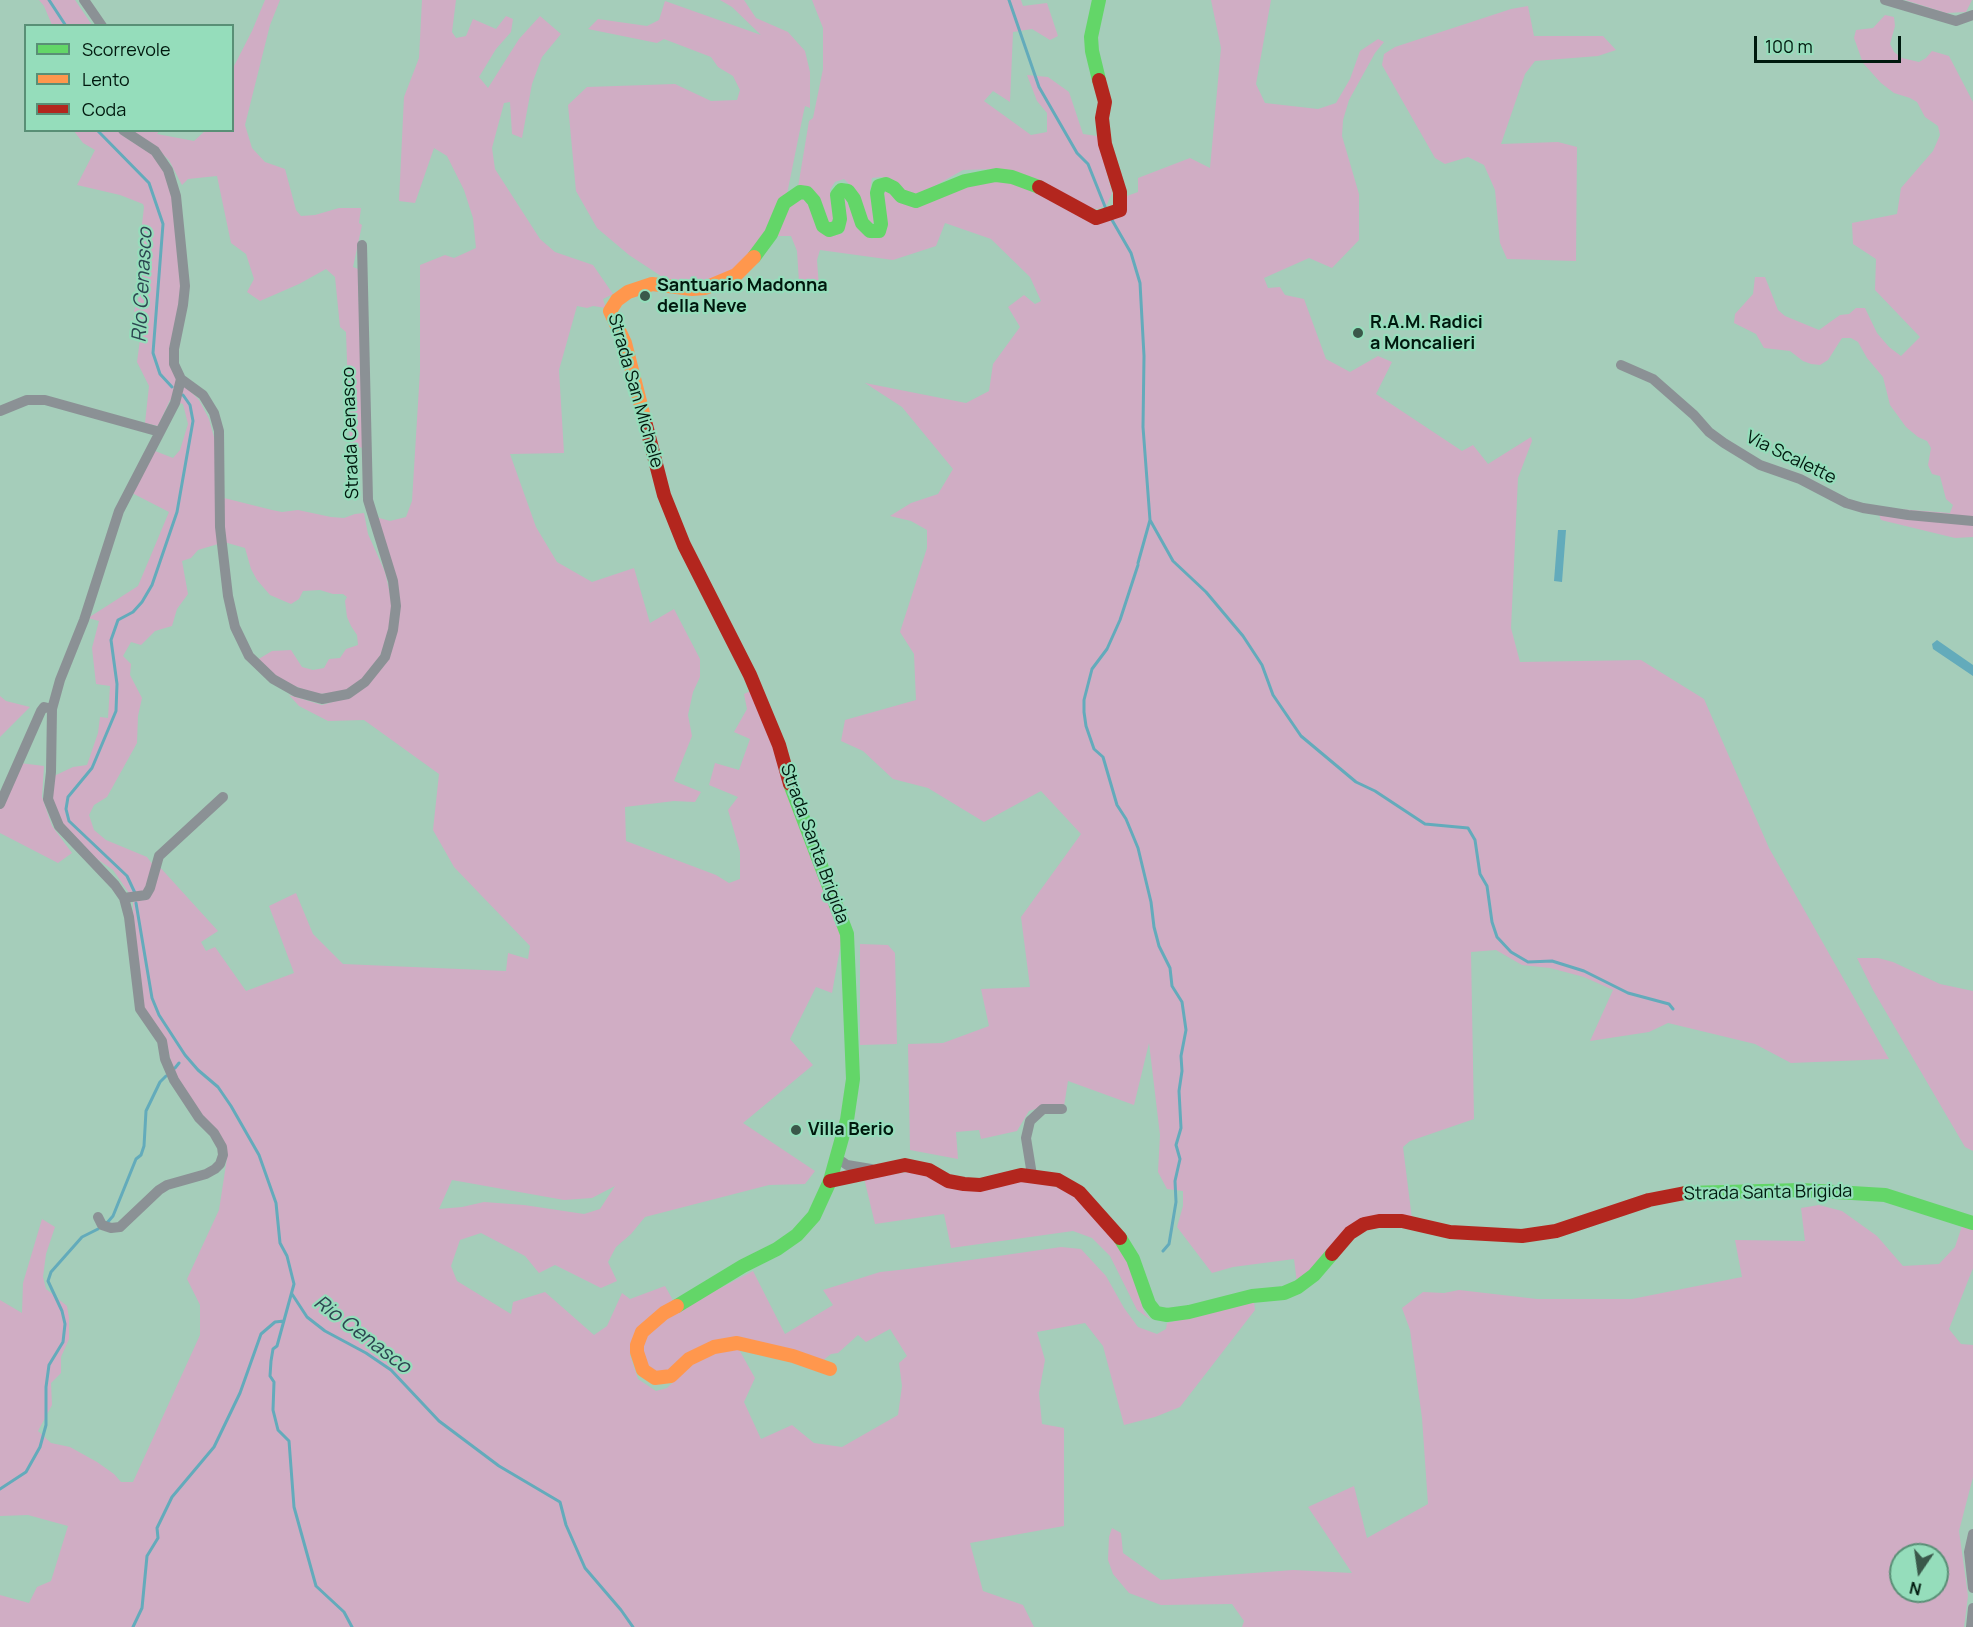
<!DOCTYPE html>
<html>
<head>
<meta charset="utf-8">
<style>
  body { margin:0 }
  #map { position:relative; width:1973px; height:1627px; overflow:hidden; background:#a5cdba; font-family:Manrope,sans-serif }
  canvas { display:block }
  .legend { position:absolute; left:24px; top:24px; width:210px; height:108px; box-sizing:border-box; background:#95ddbb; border:2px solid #598f76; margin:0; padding:8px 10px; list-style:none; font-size:18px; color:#00190e }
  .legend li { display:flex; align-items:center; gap:12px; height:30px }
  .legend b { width:30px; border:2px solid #598f76 }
  .north { position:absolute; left:1889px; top:1543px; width:60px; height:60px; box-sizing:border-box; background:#95ddbb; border:2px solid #598f76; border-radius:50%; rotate:193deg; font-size:16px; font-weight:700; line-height:24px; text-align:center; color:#00190e }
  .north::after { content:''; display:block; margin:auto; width:21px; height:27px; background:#3a584a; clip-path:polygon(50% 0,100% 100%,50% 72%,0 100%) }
  .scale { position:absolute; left:1754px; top:36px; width:147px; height:27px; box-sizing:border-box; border:3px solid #00190e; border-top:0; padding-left:8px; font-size:18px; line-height:21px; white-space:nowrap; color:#00190e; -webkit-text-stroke:4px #95ddbb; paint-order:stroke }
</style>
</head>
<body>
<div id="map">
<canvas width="1973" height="1627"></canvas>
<ul class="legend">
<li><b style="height:8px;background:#63d668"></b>Scorrevole</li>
<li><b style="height:8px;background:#ff974d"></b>Lento</li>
<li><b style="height:8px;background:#b3261e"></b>Coda</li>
</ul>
<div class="north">N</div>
<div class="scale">100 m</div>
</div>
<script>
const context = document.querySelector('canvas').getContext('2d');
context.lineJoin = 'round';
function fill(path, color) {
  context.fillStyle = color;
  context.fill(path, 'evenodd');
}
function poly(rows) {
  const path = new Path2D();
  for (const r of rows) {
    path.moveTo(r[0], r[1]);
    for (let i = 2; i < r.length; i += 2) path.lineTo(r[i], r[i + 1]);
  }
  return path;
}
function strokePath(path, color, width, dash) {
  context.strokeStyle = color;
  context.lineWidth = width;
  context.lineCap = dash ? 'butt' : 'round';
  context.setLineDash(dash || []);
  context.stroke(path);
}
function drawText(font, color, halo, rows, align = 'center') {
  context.font = font + ' Manrope,sans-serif';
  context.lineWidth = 4.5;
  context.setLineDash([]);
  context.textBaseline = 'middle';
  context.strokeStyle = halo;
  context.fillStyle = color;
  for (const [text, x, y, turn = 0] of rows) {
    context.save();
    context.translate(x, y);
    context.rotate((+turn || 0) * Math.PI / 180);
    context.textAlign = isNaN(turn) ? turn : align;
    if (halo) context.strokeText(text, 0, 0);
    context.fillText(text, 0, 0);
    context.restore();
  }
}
fill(poly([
  [39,0,75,0,92,25,52,25,44,6],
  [265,0,280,0,270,25,245,125,252,148,265,162,285,169,296,210,301,216,315,215,339,208,361,208,359,223,362,225,353,267,358,269,363,448,350,445,346,332,340,327,335,277,326,269,299,284,260,301,247,292,254,279,246,254,231,243,217,176,188,179,182,185,169,160,155,147,131,131,159,131,157,134,194,141,205,131,232,130,233,68,252,31],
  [422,0,456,0,452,32,456,38,466,36,473,19,496,29,506,16,513,19,511,32,496,49,479,77,488,88,519,39,540,16,561,34,542,57,532,84,522,138,512,134,510,102,504,103,492,148,495,169,540,239,555,252,593,265,613,294,603,299,606,308,593,306,587,308,577,306,559,370,564,453,510,454,536,527,557,562,592,582,634,568,650,623,674,609,700,659,700,677,693,692,688,715,692,736,674,781,701,792,695,802,674,801,625,807,626,841,716,875,729,883,740,879,740,852,728,810,738,797,709,785,715,763,739,770,750,739,734,732,747,709,744,694,750,691,774,749,842,937,832,993,816,987,790,1039,813,1065,743,1123,815,1171,805,1184,769,1185,645,1217,631,1234,616,1247,608,1262,617,1281,601,1288,555,1265,539,1273,525,1256,481,1233,460,1240,451,1266,457,1281,511,1314,513,1302,545,1292,594,1335,607,1326,622,1293,630,1299,665,1286,674,1302,633,1342,630,1355,638,1379,656,1391,667,1388,691,1365,719,1350,737,1346,755,1378,744,1402,761,1439,792,1425,814,1443,842,1447,898,1415,902,1386,899,1363,907,1356,890,1329,866,1342,858,1335,838,1353,831,1354,821,1362,737,1340,657,1376,641,1358,647,1331,707,1295,753,1271,785,1334,833,1305,823,1290,880,1272,908,1269,1061,1247,1081,1249,1106,1276,1124,1308,1138,1327,1157,1334,1166,1329,1167,1323,1254,1302,1255,1310,1180,1407,1155,1417,1124,1425,1103,1346,1085,1323,1037,1332,1045,1360,1039,1393,1042,1424,1064,1428,1064,1526,970,1543,983,1591,1023,1605,1034,1627,0,1627,0,1595,29,1603,37,1587,51,1581,68,1526,28,1515,0,1516,0,1300,22,1313,23,1283,42,1219,55,1227,46,1254,43,1277,46,1289,67,1306,69,1318,69,1339,61,1357,61,1373,51,1383,52,1405,38,1431,51,1443,70,1447,97,1462,114,1474,121,1482,133,1482,200,1335,200,1305,187,1279,219,1210,227,1158,174,1074,168,1049,143,1005,133,918,133,902,139,900,157,864,218,931,201,942,206,951,215,947,246,991,294,973,269,906,296,893,313,934,343,964,506,971,508,953,528,959,530,946,454,867,433,830,439,774,364,720,328,721,299,706,289,695,322,705,350,697,388,659,399,605,376,517,390,521,406,517,412,501,420,371,420,265,445,255,454,258,476,248,473,218,464,190,447,156,434,148,415,203,399,201,404,97,419,58],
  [452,1180,564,1200,592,1198,615,1186,600,1209,584,1214,524,1205,484,1202,462,1207,439,1209],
  [720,0,744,0,756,18,788,32,805,51,810,72,810,108,805,106,803,115,787,194,768,232,735,271,705,283,685,283,664,278,629,255,597,228,576,191,568,105,587,87,675,84,711,101,737,100,740,90,733,76,718,67,711,57,664,39,657,43,588,29,598,19,647,26,659,20,665,1,761,35,732,7],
  [812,0,1021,0,1023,6,1047,3,1058,36,1050,40,1032,29,1013,32,1010,102,993,91,984,101,1031,135,1047,132,1047,113,1037,101,1027,75,1048,77,1069,92,1083,134,1097,136,1112,193,1107,204,1098,209,1089,208,996,169,963,170,917,196,903,191,896,182,881,177,872,178,870,192,874,222,871,225,851,186,844,179,835,182,830,190,833,206,834,223,829,225,798,187,809,121,813,118,823,69,823,28],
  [1211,0,1271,0,1256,84,1265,103,1318,109,1336,103,1350,79,1360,51,1378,39,1384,42,1375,53,1349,100,1343,120,1342,136,1359,194,1359,240,1332,268,1309,258,1264,278,1268,288,1280,287,1285,295,1304,299,1326,359,1350,372,1378,356,1392,362,1376,394,1462,451,1473,445,1488,464,1531,437,1532,441,1518,478,1511,628,1520,662,1641,660,1704,699,1769,848,1889,1059,1791,1063,1755,1044,1668,1023,1649,1032,1590,1041,1613,990,1584,977,1550,968,1522,965,1496,950,1471,952,1474,1119,1410,1141,1403,1147,1412,1219,1383,1215,1297,1283,1294,1259,1233,1267,1212,1273,1177,1227,1183,1206,1183,1191,1167,1189,1158,1172,1160,1135,1149,1043,1134,1105,1068,1081,1064,1106,1051,1104,1029,1111,1017,1131,981,1139,979,1130,956,1132,958,1159,910,1150,908,1044,943,1043,989,1026,981,989,1030,987,1021,917,1081,834,1041,791,984,822,928,788,893,779,863,751,841,741,845,720,916,700,914,654,900,632,927,548,927,530,911,521,890,516,911,503,938,494,953,469,902,407,865,383,966,403,989,391,993,364,1020,327,1008,307,1024,295,1035,304,1041,301,1030,277,991,239,945,223,936,246,893,260,820,250,817,260,819,288,799,282,797,251,791,236,773,236,793,201,804,199,831,236,843,233,846,221,844,195,859,229,872,239,885,232,884,194,886,189,900,199,968,184,1013,180,1097,217,1124,197,1138,192,1138,178,1190,158,1210,168,1221,48],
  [1905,0,1972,0,1966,12,1946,13],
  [1528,6,1534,36,1603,36,1616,50,1598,56,1535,61,1525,74,1501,144,1558,142,1577,147,1576,261,1507,259,1500,243,1495,190,1484,165,1468,157,1445,164,1435,158,1382,65,1384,54,1395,47,1511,9],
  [1885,15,1894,17,1895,26,1890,44,1894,52,1902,58,1919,62,1926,58,1932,51,1949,56,1973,102,1973,537,1955,538,1881,520,1878,512,1886,508,1950,513,1953,505,1946,499,1940,476,1932,474,1928,465,1931,448,1927,441,1918,437,1906,427,1890,405,1883,377,1867,358,1858,342,1851,338,1842,338,1828,360,1820,365,1811,364,1803,361,1790,351,1764,348,1756,334,1734,323,1735,314,1753,294,1755,277,1765,277,1778,310,1785,316,1819,330,1840,315,1849,314,1856,308,1865,308,1877,333,1889,347,1901,356,1920,337,1875,290,1876,259,1853,244,1852,223,1897,214,1901,188,1933,151,1940,135,1938,126,1925,117,1917,102,1910,98,1894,93,1881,83,1863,63,1854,38,1856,30,1873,28],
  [74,131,118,131,123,136,152,154,164,172,173,195,182,285,177,378,199,400,209,419,215,441,218,544,198,550,191,558,182,561,188,594,177,609,172,626,155,631,141,645,131,642,123,656,131,664,130,675,142,698,138,716,137,743,107,797,94,805,89,815,94,830,106,840,147,857,153,865,144,893,129,893,113,870,90,854,62,825,52,798,54,776,73,767,87,765,98,733,100,717,108,718,110,686,96,684,92,648,99,621,88,618,138,586,169,512,132,493,155,451,173,458,180,450,188,424,183,404,170,400,158,426,145,423,149,386,137,362,142,325,134,311,142,288,139,251,144,207,143,204,120,195,77,185,95,150,83,143],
  [224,498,272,510,282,512,298,510,331,517,344,518,355,514,364,513,368,534,385,572,393,607,390,631,380,656,368,675,353,688,337,693,316,694,292,685,273,674,257,660,272,651,291,650,302,667,313,670,324,668,329,659,340,658,346,649,358,645,357,635,351,626,347,617,345,601,347,597,343,594,333,594,320,590,303,591,299,599,291,604,270,595,257,580,251,569,245,548,224,542],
  [0,696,6,701,30,707,0,737],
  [20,763,44,766,42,797,52,826,72,853,58,863,0,833,0,809],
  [860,944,888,945,895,953,897,1044,860,1045],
  [1857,958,1878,958,1893,962,1940,984,1973,991,1973,1151,1965,1147,1873,990],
  [909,1172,926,1174,949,1187,1034,1180,1074,1193,1130,1261,1144,1312,1151,1320,1137,1310,1110,1256,1092,1238,1073,1231,951,1248,944,1214,875,1224,864,1178],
  [1819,1205,1842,1211,1877,1236,1903,1266,1939,1264,1955,1247,1962,1226,1973,1229,1973,1268,1949,1329,1961,1344,1973,1345,1973,1477,1959,1531,1968,1596,1964,1627,1242,1627,1244,1621,1232,1604,1161,1605,1129,1593,1113,1574,1108,1560,1109,1537,1112,1528,1121,1533,1123,1553,1161,1580,1293,1570,1352,1573,1308,1507,1354,1486,1367,1538,1428,1504,1422,1418,1410,1330,1402,1308,1423,1292,1444,1293,1459,1290,1537,1299,1632,1299,1742,1277,1735,1240,1805,1241,1801,1208],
  [1901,1555,1937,1555,1937,1591,1901,1591]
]), '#d0adc4');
fill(poly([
  [1558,530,1566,530,1562,582,1554,581],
  [1937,640,1973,665,1973,676,1933,649,1932,644]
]), '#63abbb');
strokePath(poly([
  [49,0,66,26],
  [1009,0,1039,87,1077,153,1088,164,1106,209],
  [97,130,149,183,163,224,153,353,160,374,172,387],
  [1112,220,1131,253,1140,283,1144,356,1143,427,1150,520,1138,563],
  [1150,520,1173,561,1206,592,1243,636,1262,665,1273,695,1301,736,1356,782,1375,791,1425,824,1468,828,1475,840,1480,874,1487,886,1492,922,1497,937,1511,952,1528,962,1552,961,1584,971,1628,993,1669,1004,1673,1009],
  [1138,565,1120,620,1107,649,1092,669,1084,700,1084,712,1086,726,1094,749,1103,757,1117,805,1126,819,1138,848,1151,902,1154,927,1159,946,1170,968,1172,986,1182,1002,1186,1030,1181,1056,1182,1071,1179,1091,1181,1128,1176,1145,1180,1159,1175,1181,1176,1202,1169,1244,1163,1251],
  [135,893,127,876,69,821,66,809,68,797,92,768,116,711,117,684,111,640,118,620,133,612,142,602,152,585,177,512,193,421,190,405,183,395],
  [136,903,152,998,159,1015,185,1055,198,1070,218,1087,231,1106,259,1155,276,1203,280,1243,287,1256,294,1284,277,1346,273,1349,271,1361,270,1376,274,1382,273,1410,278,1430,289,1441,294,1507,316,1586,344,1612,352,1627],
  [175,1068,179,1063],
  [106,1224,113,1216,136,1159,141,1155,144,1146,146,1111,160,1082,166,1076],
  [292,1294,307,1317,325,1331,366,1353,391,1370,439,1421,499,1466,560,1502,566,1525,585,1568,621,1610,633,1627],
  [0,1489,26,1472,40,1447,46,1425,46,1387,49,1365,63,1342,65,1324,62,1311,48,1281,51,1272,82,1237,98,1229],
  [133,1627,142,1608,147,1556,158,1538,157,1528,172,1497,214,1447,240,1393,261,1334,275,1322,284,1321]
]), '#63abbb', 3);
strokePath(poly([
  [84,0,102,26],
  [1885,0,1956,21,1973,15],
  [123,130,155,151,168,170,176,196,185,286,183,305,174,349,174,364,181,379,203,395,214,413,219,431,220,527,228,596,235,627,249,656,273,679,296,692,322,699,348,694,365,682,385,657,393,630,396,606,393,581,368,500,362,245],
  [1621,365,1653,379,1694,415,1709,432,1724,443,1760,465,1800,479,1846,503,1863,508,1908,515,1973,521],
  [0,411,27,400,45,400,160,432],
  [0,804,41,711,44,707,52,709],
  [124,898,146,895,150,888,159,856,223,797],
  [837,1158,847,1165,871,1169],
  [1032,1175,1026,1138,1030,1121,1043,1109,1062,1109],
  [98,1217,102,1225,111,1228,120,1227,159,1190,167,1185,206,1174,215,1169,220,1164,223,1155,222,1147,214,1133,199,1118,174,1080,165,1059,162,1041,140,1009,129,917,124,898,115,885,59,826,48,799,51,772,52,709,60,680,84,620,119,511,175,403,181,379],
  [1973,1534,1969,1552,1973,1588],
  [1971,1627,1973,1608]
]), '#8b9195', 10);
strokePath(poly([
  [1099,0,1091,37,1092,51,1099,80],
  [754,257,771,234,784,203,800,192,807,193,814,201,823,226,829,230,838,227,840,219,837,195,841,190,848,191,854,199,862,223,870,231,879,231,881,224,877,193,879,186,886,184,894,188,901,196,916,201,965,181,996,175,1012,177,1039,187],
  [1685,1193,1802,1190,1885,1195,1973,1223],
  [1120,1238,1133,1259,1149,1304,1156,1313,1167,1315,1189,1312,1252,1296,1284,1293,1298,1287,1314,1275,1332,1254],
  [677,1306,743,1266,777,1249,797,1235,814,1216,830,1181,847,1120,853,1079,847,934,790,784]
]), '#63d668', 14);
strokePath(poly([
  [646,425,625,343,610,311,617,300,628,292,652,284,692,289,705,288,736,275,754,257],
  [677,1306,664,1313,642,1332,637,1345,637,1352,643,1370,655,1378,671,1376,689,1359,714,1347,737,1343,793,1356,830,1369]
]), '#ff974d', 14);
strokePath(poly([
  [1039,187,1096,218,1120,210,1120,192,1105,144,1102,118,1105,102,1099,80],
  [646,425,664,495,684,545,750,675,779,745,790,784],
  [830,1181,905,1165,929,1170,948,1181,964,1184,980,1185,1021,1175,1058,1180,1079,1192,1120,1238],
  [1332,1254,1350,1233,1364,1224,1379,1221,1402,1221,1450,1232,1522,1236,1556,1231,1649,1200,1685,1193]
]), '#b3261e', 14);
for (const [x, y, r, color] of [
  [645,296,6,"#3a584a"],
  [1358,333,6,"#3a584a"],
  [796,1130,6,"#3a584a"]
]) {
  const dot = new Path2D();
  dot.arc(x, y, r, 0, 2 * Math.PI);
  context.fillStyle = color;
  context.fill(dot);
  strokePath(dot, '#95ddbb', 2);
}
drawText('bold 18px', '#00190e', '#95ddbb', [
  ["Santuario Madonna",657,286],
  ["della Neve",657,307],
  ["R.A.M. Radici",1370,323],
  ["a Moncalieri",1370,344],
  ["Villa Berio",808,1130]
], 'left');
drawText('18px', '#00190e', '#95ddbb', [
  ["Strada San Michele",635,391,74],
  ["Strada Cenasco",351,433,-92],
  ["Via Scalette",1791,458,26],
  ["Strada Santa Brigida",814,844,70],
  ["Strada Santa Brigida",1768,1193,-1]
]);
drawText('italic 20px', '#2c4751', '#95ddbb', [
  ["RIo Cenasco",143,285,-87],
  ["Rio Cenasco",362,1335,37]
]);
</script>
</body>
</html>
